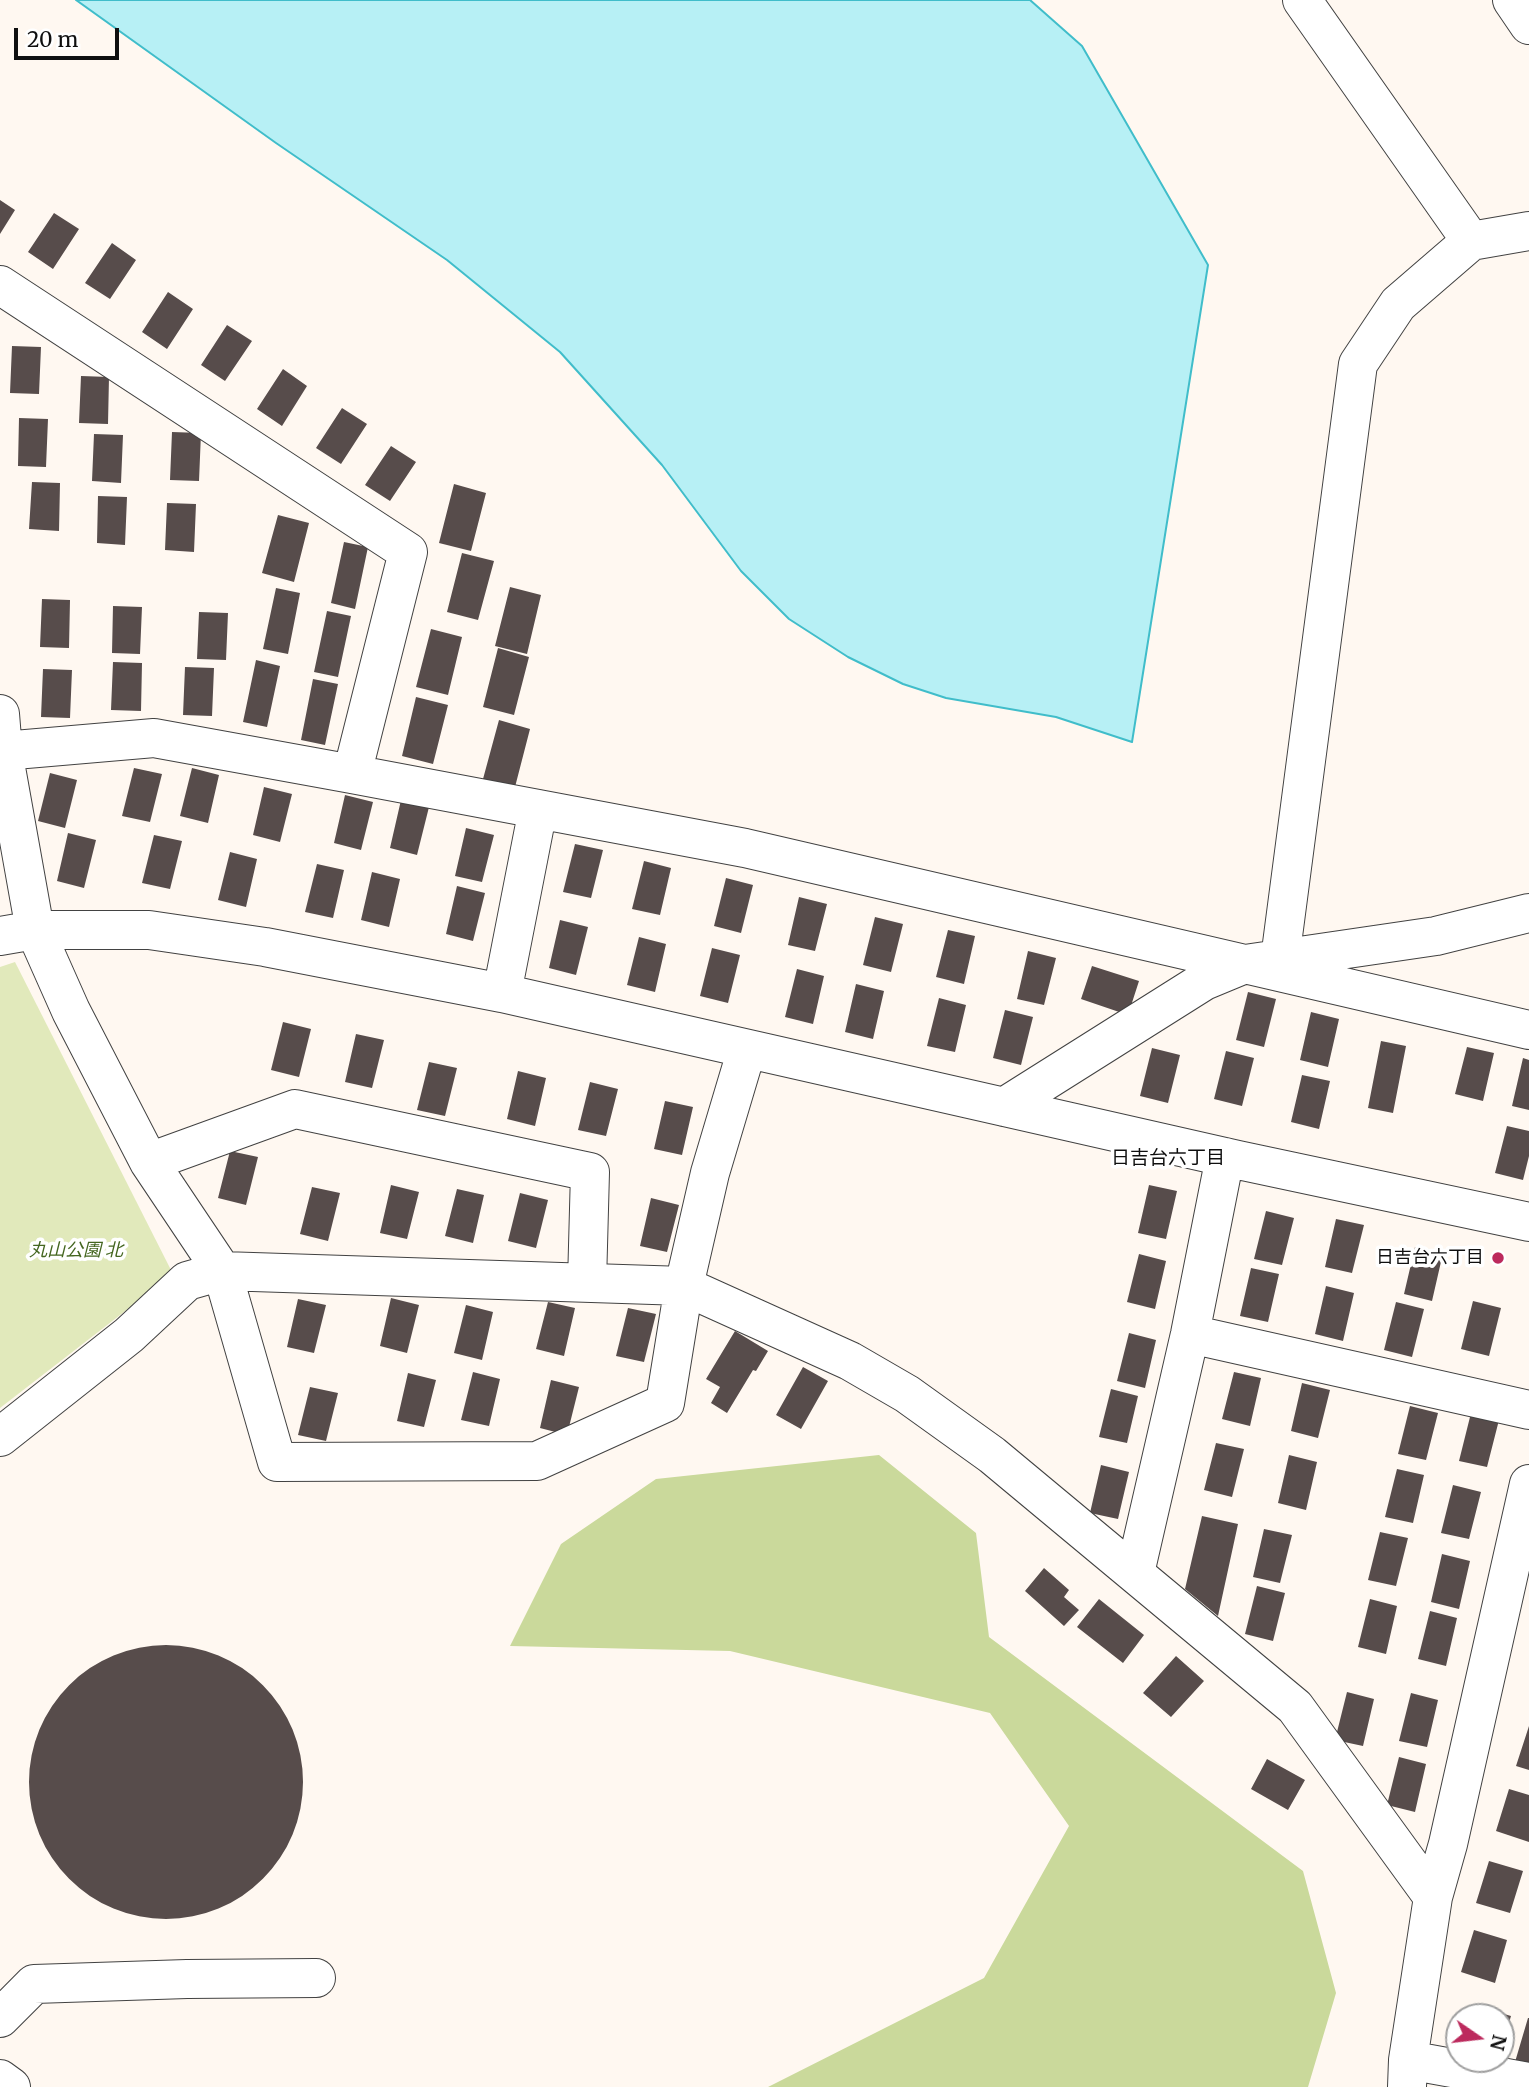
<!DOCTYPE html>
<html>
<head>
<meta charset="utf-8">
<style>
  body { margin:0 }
  #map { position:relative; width:1529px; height:2087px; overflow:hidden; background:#fff8f1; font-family:Merriweather,serif }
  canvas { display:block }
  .north { position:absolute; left:1445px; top:2003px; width:70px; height:70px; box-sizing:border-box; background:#fff; border:2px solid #9f9f9f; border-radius:50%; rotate:104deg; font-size:19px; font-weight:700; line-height:28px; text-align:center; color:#0f0f0f }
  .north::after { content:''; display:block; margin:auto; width:24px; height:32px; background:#bc2a5d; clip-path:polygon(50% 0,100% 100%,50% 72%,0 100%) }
  .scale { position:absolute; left:14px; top:28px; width:105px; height:32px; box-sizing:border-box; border:4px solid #0f0f0f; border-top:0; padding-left:9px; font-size:21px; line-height:24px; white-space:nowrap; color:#0f0f0f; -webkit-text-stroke:5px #fff; paint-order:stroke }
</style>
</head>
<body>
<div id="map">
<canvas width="1529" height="2087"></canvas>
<div class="north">N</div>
<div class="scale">20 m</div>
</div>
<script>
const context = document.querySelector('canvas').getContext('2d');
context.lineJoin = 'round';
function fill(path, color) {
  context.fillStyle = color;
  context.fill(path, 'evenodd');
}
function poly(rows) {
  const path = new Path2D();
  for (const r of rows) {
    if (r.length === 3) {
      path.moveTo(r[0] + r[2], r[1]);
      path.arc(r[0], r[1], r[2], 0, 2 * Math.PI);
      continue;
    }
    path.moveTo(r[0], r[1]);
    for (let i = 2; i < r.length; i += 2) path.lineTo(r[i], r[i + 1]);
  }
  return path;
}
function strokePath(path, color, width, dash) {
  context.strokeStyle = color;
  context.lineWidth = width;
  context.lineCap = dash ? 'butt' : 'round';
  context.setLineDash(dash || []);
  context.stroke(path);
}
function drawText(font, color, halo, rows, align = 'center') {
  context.font = font + ' Merriweather,"Noto Sans JP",serif';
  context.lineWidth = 7;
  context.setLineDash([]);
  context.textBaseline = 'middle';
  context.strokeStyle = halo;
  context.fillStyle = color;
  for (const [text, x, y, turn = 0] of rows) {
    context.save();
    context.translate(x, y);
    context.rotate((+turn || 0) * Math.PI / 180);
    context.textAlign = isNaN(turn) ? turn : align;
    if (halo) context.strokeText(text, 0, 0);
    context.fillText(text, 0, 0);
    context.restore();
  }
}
fill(poly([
  [15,962,173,1274,0,1408,0,967]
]), '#e1e9bb');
fill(poly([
  [879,1455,976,1533,989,1637,1303,1871,1336,1993,1308,2087,768,2087,984,1978,1069,1826,990,1713,730,1651,510,1646,561,1544,656,1479]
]), '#cad99b');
const water = poly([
  [76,0,1030,0,1082,46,1208,265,1132,742,1056,717,946,698,903,684,848,657,789,619,741,571,662,465,560,352,447,260,276,143,76,0]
]);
fill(water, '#b7f0f5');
strokePath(water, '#40bdca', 2);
fill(poly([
  [0,200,15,210,0,234],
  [54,213,79,229,53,269,28,252],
  [112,243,136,260,110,299,85,283],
  [168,292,193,309,167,349,142,332],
  [227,325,252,341,225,381,201,365],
  [12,346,41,347,39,394,10,393],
  [283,369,307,386,282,426,257,409],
  [81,376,109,377,108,424,79,423],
  [342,408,367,424,341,464,316,448],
  [19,418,48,419,46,467,18,466],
  [172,432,201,433,199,481,170,480],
  [94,434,123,435,121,483,92,481],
  [391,446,416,462,390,501,365,485],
  [32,482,60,483,59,531,29,529],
  [454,484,486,493,471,551,439,543],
  [98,496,127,497,125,545,97,543],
  [167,503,196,504,194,552,165,550],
  [278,515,309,523,294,582,262,573],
  [344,542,368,547,355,609,331,603],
  [462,553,494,561,478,620,447,612],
  [510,587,541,595,527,654,495,646],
  [276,588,300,593,288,654,263,649],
  [42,599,70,600,69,648,40,647],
  [113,606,142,607,140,654,112,653],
  [327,611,351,616,338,677,314,672],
  [199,612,228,613,226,660,197,659],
  [431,629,462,637,448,695,416,687],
  [498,648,529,657,514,715,483,707],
  [256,660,280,666,267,727,243,722],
  [113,662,142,663,141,711,111,710],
  [185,667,214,668,212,716,183,715],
  [43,669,72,670,70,718,41,717],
  [313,679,338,684,325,745,301,740],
  [416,697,448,705,433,764,402,756],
  [499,720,530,729,515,787,483,779],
  [134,768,162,774,150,822,122,816],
  [192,768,219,775,208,823,180,816],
  [50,773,77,780,65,828,38,821],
  [264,787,292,794,280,842,253,835],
  [345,795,373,802,361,850,334,843],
  [401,800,429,807,417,855,390,848],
  [466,828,494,835,482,882,455,876],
  [68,833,96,840,84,888,57,881],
  [154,835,182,841,170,889,142,883],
  [575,844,603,850,591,898,563,892],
  [230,852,257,859,246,907,218,900],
  [644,861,671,868,660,915,632,909],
  [317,864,344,870,333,918,305,912],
  [372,872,400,879,389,927,361,920],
  [726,878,753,885,741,933,714,926],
  [457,886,485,893,473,941,446,934],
  [799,897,827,904,815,951,788,945],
  [875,917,903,924,891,972,863,965],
  [560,920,588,927,576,975,549,968],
  [948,930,975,936,964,984,936,977],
  [639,937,666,944,655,992,627,985],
  [712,948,740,955,728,1003,700,996],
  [1028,951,1056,958,1044,1005,1017,999],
  [1092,966,1139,981,1128,1015,1081,999],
  [797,969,824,976,813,1024,785,1017],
  [856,984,884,991,873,1039,845,1032],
  [1248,992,1276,999,1264,1047,1236,1040],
  [939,998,966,1005,955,1052,927,1046],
  [1005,1010,1033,1017,1021,1065,993,1058],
  [1311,1012,1339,1019,1328,1067,1300,1060],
  [283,1022,311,1029,299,1077,271,1070],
  [356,1034,384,1040,372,1088,345,1082],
  [1381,1041,1406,1046,1393,1113,1368,1108],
  [1467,1047,1494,1053,1483,1101,1455,1094],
  [1152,1048,1180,1055,1168,1103,1140,1096],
  [1226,1051,1254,1058,1242,1106,1214,1099],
  [1523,1058,1529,1060,1529,1110,1512,1106],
  [429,1062,457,1068,445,1116,417,1110],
  [518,1071,546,1078,535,1126,507,1119],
  [1302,1075,1330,1081,1319,1129,1291,1122],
  [590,1082,618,1089,606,1136,578,1130],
  [665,1101,693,1107,682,1155,654,1149],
  [1507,1126,1529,1131,1529,1156,1523,1180,1495,1173],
  [230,1151,258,1157,246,1205,218,1198],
  [391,1185,419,1192,407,1239,380,1233],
  [1149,1185,1177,1191,1166,1239,1138,1233],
  [312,1187,340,1193,328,1241,300,1234],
  [457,1189,484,1195,473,1243,445,1236],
  [520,1193,548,1200,536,1248,508,1241],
  [651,1198,679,1205,667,1252,640,1246],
  [1266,1211,1294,1218,1282,1265,1254,1259],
  [1336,1219,1364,1225,1352,1273,1325,1267],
  [1415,1247,1443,1253,1432,1301,1404,1294],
  [1139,1254,1166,1261,1155,1309,1127,1302],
  [1251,1268,1279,1274,1268,1322,1240,1316],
  [1326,1286,1354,1293,1343,1341,1315,1334],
  [391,1298,419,1305,407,1353,380,1346],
  [298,1299,326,1305,314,1353,287,1347],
  [1473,1301,1501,1308,1489,1356,1461,1349],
  [548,1302,575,1308,564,1356,536,1349],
  [1396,1302,1424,1309,1412,1357,1384,1350],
  [466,1305,493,1312,482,1360,454,1353],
  [628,1308,656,1314,644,1362,616,1356],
  [735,1331,768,1351,756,1371,753,1370,727,1413,711,1403,720,1387,706,1379],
  [1129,1333,1156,1340,1145,1388,1117,1381],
  [803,1367,828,1381,801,1429,776,1415],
  [473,1372,500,1379,489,1426,461,1420],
  [1234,1372,1261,1378,1250,1426,1222,1419],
  [408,1373,436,1380,424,1427,397,1421],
  [551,1380,579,1387,567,1435,540,1428],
  [1302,1383,1330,1390,1318,1438,1291,1431],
  [310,1387,338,1393,326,1441,298,1435],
  [1111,1389,1138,1396,1127,1443,1099,1437],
  [1410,1406,1438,1413,1426,1460,1398,1454],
  [1471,1413,1499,1420,1487,1467,1459,1461],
  [1216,1443,1244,1449,1232,1497,1204,1490],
  [1289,1455,1317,1462,1306,1510,1278,1503],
  [1101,1465,1129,1472,1118,1519,1090,1513],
  [1397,1469,1424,1475,1413,1523,1385,1517],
  [1453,1485,1481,1492,1469,1539,1441,1533],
  [1202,1516,1238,1524,1218,1616,1185,1589],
  [1264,1529,1292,1535,1280,1583,1253,1577],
  [1380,1532,1408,1538,1396,1586,1368,1580],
  [1442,1554,1470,1561,1459,1609,1431,1602],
  [1044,1568,1069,1590,1064,1597,1079,1610,1064,1626,1025,1591],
  [1257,1586,1285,1593,1273,1641,1245,1634],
  [1099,1599,1144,1635,1123,1663,1077,1627],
  [1370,1599,1397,1606,1386,1654,1358,1647],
  [1430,1611,1457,1618,1446,1666,1418,1659],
  [166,1782,137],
  [1176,1656,1204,1681,1171,1717,1143,1693],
  [1347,1692,1374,1699,1363,1746,1335,1740],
  [1411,1693,1438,1700,1427,1747,1399,1741],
  [1529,1726,1529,1770,1516,1766],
  [1399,1757,1426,1764,1415,1812,1387,1805],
  [1267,1759,1305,1780,1288,1810,1251,1789],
  [1509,1789,1529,1795,1529,1842,1496,1831],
  [1489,1861,1523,1871,1510,1913,1476,1903],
  [1474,1930,1507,1940,1495,1983,1461,1972],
  [1477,2006,1511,2016,1502,2045,1501,2017,1473,2017],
  [1528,2018,1529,2018,1529,2067,1515,2062]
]), '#574c4b');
const minor = poly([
  [1302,0,1471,241],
  [1512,0,1529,25],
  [0,285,408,552,352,774],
  [0,714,3,751,35,930,71,1011,149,1162,222,1271,277,1462,537,1461,665,1403,684,1286,710,1173,747,1049],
  [3,751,154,738,352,774,745,848,1529,1030],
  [0,936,35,930,149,930,265,947,502,993,1238,1160,1529,1222],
  [1280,959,1358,364,1398,304,1471,241,1529,231],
  [502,993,538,809],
  [1004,1107,1204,981,1245,964,1436,936,1529,913],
  [149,1162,295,1109,590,1172,587,1283],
  [1190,1334,1529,1410],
  [0,1437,129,1335,187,1281,222,1271,684,1286,850,1361,907,1394,992,1455,1295,1707,1433,1897],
  [1135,1573,1190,1334,1225,1157],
  [0,2018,34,1984,187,1979,316,1978],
  [1408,2060,1529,2082],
  [0,2079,11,2087],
  [1407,2087,1408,2060,1433,1897,1448,1844,1529,1484]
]);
strokePath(minor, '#424242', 40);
strokePath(minor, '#fff', 38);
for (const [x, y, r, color] of [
  [1498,1258,7,"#bc2a5d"]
]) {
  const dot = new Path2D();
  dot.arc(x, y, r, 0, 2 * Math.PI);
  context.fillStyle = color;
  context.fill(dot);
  strokePath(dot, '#fff', 2.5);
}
drawText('italic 18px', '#446620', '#fff', [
  ["丸山公園 北",76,1251]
]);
drawText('18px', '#0f0f0f', '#fff', [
  ["日吉台六丁目",1484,1258]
], 'right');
drawText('19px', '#0f0f0f', '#fff', [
  ["日吉台六丁目",1168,1159]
]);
</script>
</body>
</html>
